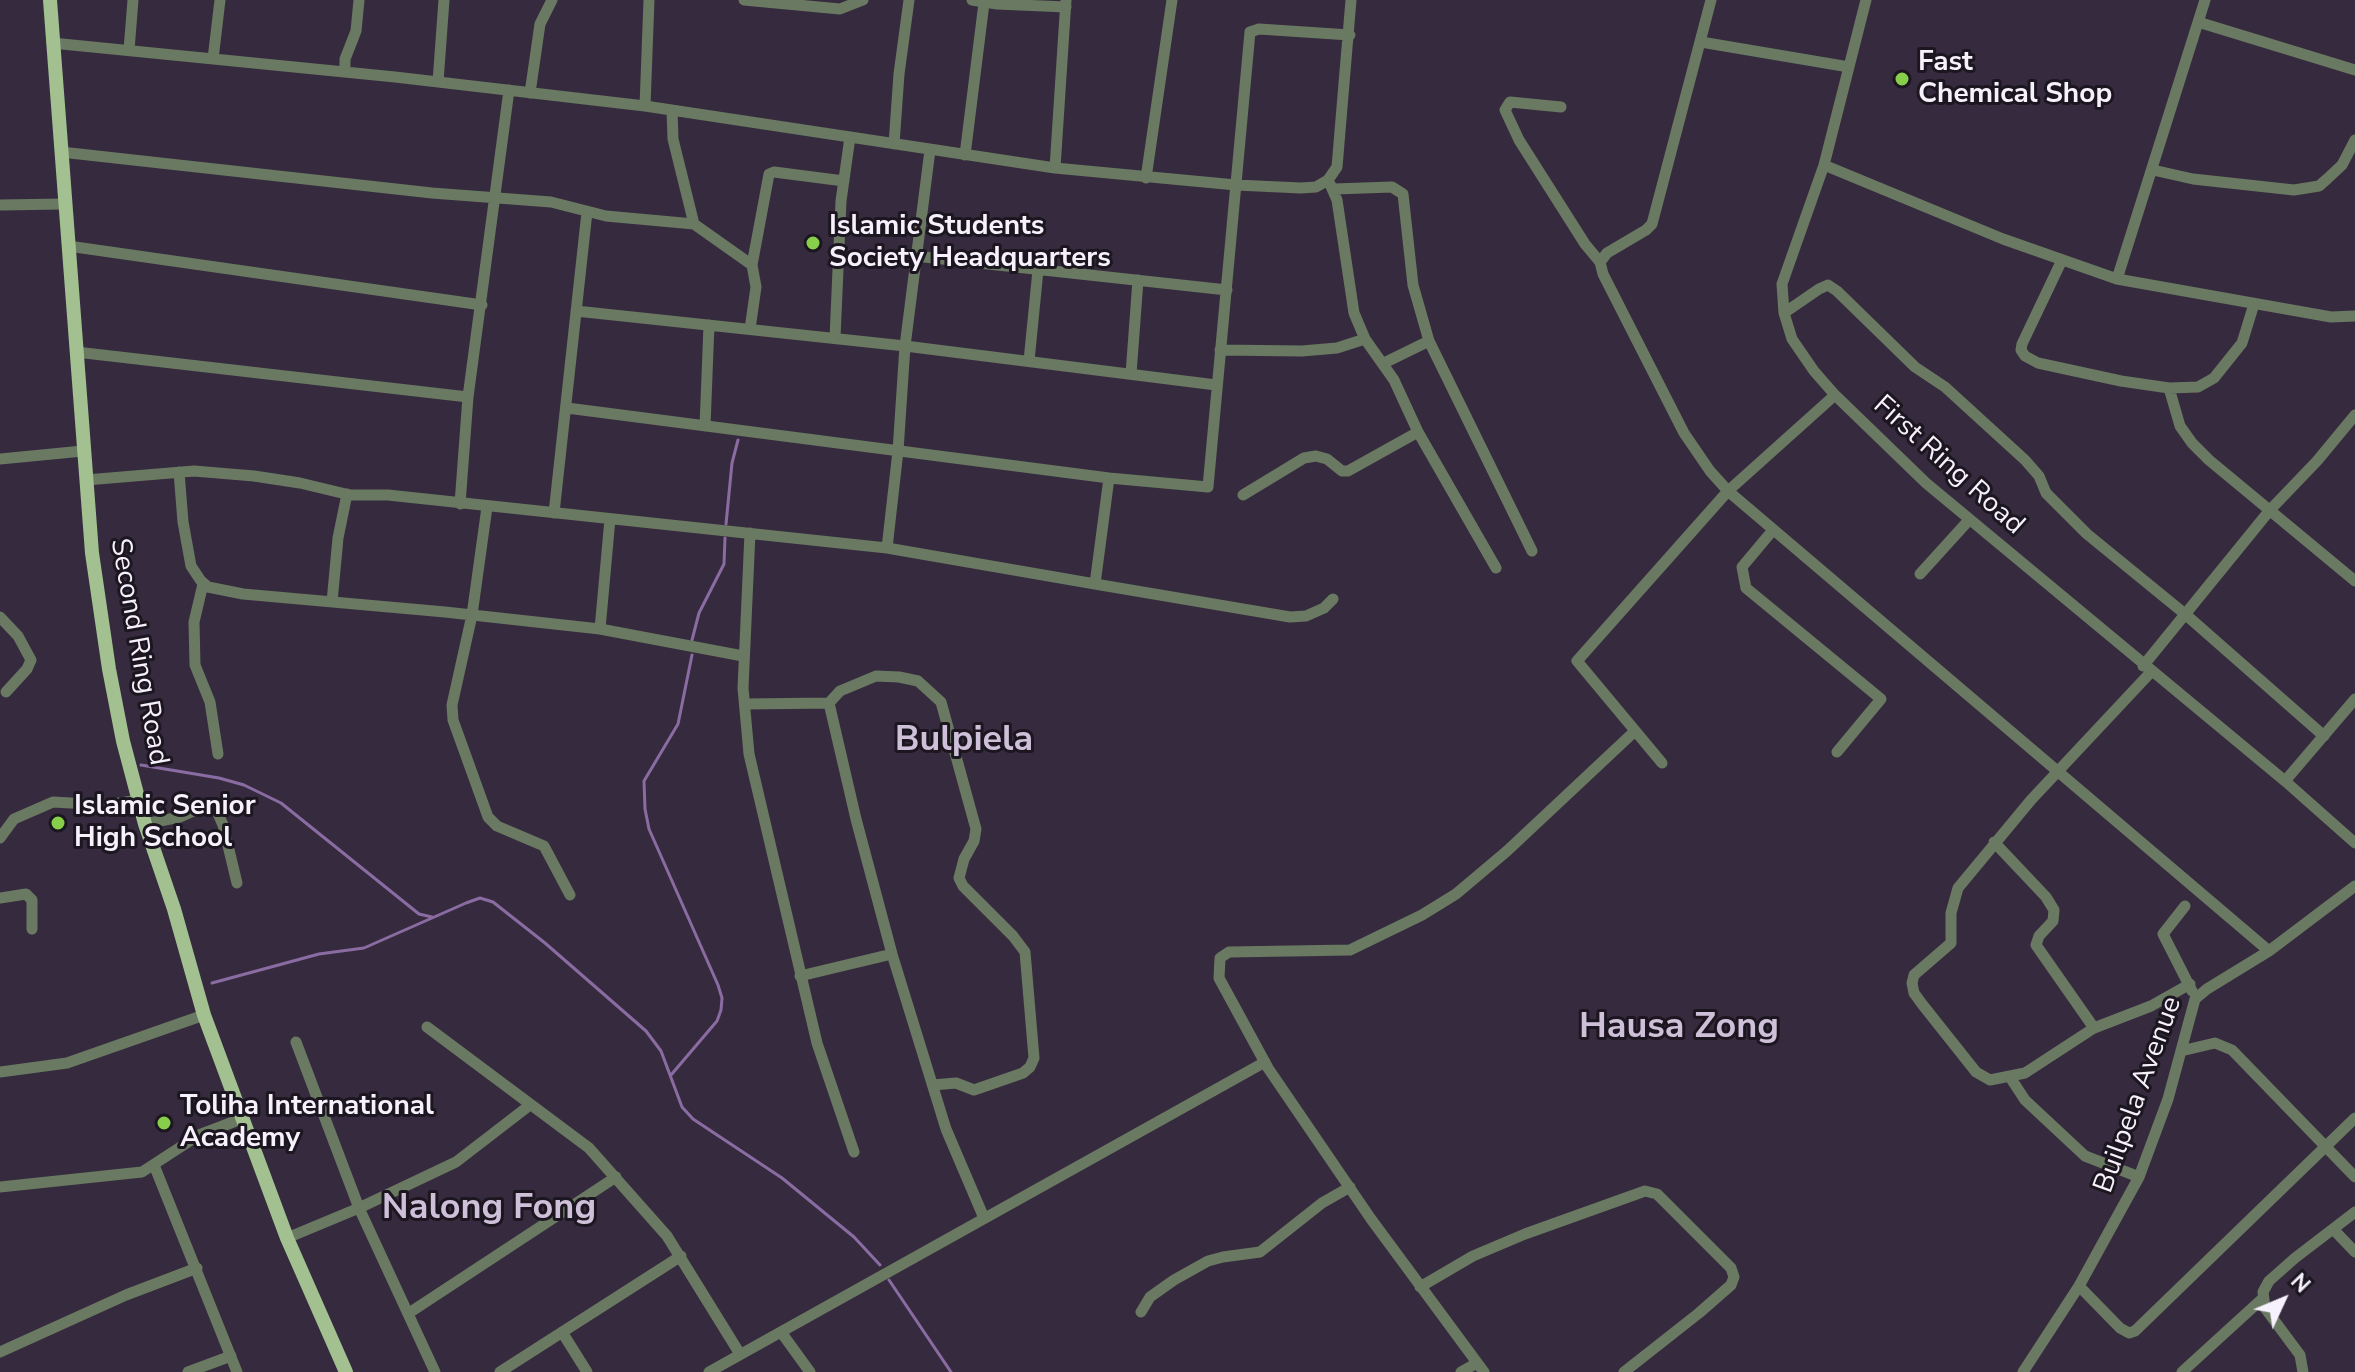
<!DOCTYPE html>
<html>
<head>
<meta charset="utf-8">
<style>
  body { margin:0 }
  #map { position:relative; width:2355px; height:1372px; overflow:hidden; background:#362b3e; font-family:"Nunito Sans",sans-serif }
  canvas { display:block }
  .north { position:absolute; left:2243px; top:1260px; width:80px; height:80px; -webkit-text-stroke:6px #1b161f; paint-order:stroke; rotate:46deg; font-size:22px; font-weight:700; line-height:32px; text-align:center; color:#f7f0fd }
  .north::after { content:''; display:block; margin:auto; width:28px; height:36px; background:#f7f0fd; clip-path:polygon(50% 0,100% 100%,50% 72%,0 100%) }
</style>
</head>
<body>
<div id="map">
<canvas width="2355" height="1372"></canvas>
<div class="north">N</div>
</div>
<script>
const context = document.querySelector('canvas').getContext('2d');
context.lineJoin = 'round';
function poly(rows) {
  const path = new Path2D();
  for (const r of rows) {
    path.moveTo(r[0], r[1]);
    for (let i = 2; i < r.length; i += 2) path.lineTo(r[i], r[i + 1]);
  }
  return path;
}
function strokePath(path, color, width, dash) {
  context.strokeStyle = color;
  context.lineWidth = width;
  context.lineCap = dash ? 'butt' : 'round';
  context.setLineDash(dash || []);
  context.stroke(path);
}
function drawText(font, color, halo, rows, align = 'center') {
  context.font = font + ' "Nunito Sans",sans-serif';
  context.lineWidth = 6;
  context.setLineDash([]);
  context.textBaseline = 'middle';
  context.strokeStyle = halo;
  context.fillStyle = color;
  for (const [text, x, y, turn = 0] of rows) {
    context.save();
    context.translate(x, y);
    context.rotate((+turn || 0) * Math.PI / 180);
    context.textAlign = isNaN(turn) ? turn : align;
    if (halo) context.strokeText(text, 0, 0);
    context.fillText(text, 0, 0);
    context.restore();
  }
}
strokePath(poly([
  [726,524,732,463,738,440],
  [692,640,699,613,724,564,725,538],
  [141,765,219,778,244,785,281,803,419,914,432,917],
  [212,983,319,954,364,948,466,903,480,898,493,902,545,943,646,1031,661,1051,682,1107,693,1119,782,1178,854,1237,880,1265],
  [671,1075,717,1021,721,1010,722,998,718,985,649,829,645,809,644,781,678,724,692,655],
  [889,1280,951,1372]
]), '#8a6ca2', 3);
strokePath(poly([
  [744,0,840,9,863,0],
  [972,0,997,4,1066,7],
  [1711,0,1652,224,1646,230,1607,253,1600,262,1603,274,1684,433,1710,471,1728,491,2269,951],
  [1866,0,1824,165,1782,284,1784,313,1792,339,1814,371,1835,395,1926,483,2285,781,2355,843],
  [2198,22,2355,70],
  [1701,42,1849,67],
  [52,43,395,77,645,106,1055,168,1236,185,1301,188,1316,187,1328,180,1337,167,1351,0],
  [129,50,133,0],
  [213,59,220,0],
  [345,72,345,59,356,31,359,0],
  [438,82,444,0],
  [530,93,540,24,552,0],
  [645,106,649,0],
  [1561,107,1510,102,1505,110,1519,140,1585,244,1600,262],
  [672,110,673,139,694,224],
  [894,144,899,74,909,0],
  [61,152,432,193,551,202,606,216,694,224,752,265,756,287,750,329],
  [965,155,984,3],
  [1824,165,2003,239,2117,279,2331,317,2355,316],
  [1055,168,1066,0],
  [2153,170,2193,179,2294,190,2319,186,2327,179,2342,165,2355,140],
  [1146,178,1172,0],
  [1330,184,1337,200,1354,313,1365,339,1394,380,1418,432,1496,568],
  [1334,189,1392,187,1403,194,1413,285,1429,341,1532,551],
  [0,205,63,204],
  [68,246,482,305],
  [915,256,1227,290],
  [2062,260,2022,344,2021,350,2025,356,2038,363,2121,381,2169,388,2198,387,2214,378,2242,343,2254,304],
  [752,265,769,174,774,172,844,181],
  [2117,279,2205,0],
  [576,311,905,346,1216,385],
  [1784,313,1819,289,1828,285,1837,291,1915,367,1945,387,2025,460,2039,476,2046,493,2087,534,2185,614,2324,736],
  [835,338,841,201,850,137],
  [1220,350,1302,351,1337,348,1365,339],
  [76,352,468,397],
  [1029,361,1038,270],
  [1384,363,1429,341],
  [1131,374,1138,280],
  [2169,388,2180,426,2192,443,2209,460,2355,581],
  [567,408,1109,478,1208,487,1250,32,1259,29,1350,35],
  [705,426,709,325],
  [0,459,83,451],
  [179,472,183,522,191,566,201,581,208,587,243,594,445,612,600,629,743,656],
  [1109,478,1095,584,1290,617,1306,616,1324,608,1333,599],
  [86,480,194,471,254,476,300,483,350,495,388,495,887,548,1095,584],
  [1243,495,1304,458,1316,456,1327,459,1342,471,1348,471,1418,432],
  [460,504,468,397,509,90],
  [487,507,472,615,452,705,453,720,488,817,497,826,544,846,570,895],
  [554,513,587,212],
  [1773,530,1742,567,1746,588,1881,699,1837,752],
  [750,533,743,688,749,754,817,1043,854,1152],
  [887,548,898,451,905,346,930,150],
  [1920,574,1969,520],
  [203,584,194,622,195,665,210,702,218,754],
  [332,602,338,538,347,494],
  [0,617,18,636,31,660,27,669,6,692],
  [600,629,610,519],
  [2143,666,2270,510,2317,461,2355,415],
  [2151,672,2031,800,1958,888,1951,913,1951,943,1914,975,1912,983,1914,993,1922,1004,1976,1072,1990,1080,2025,1073,2094,1028,2151,1006,2190,984],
  [829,703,856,819,892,954,946,1129,984,1218],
  [745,704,829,703,840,691,876,676,899,677,918,681,941,702,976,829,974,841,964,859,959,878,963,886,1013,936,1025,952,1034,1058,1030,1067,1023,1073,974,1090,956,1083,933,1085],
  [1662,763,1577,661,1728,491,1835,395],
  [2285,781,2355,699],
  [145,824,180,817,209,804,216,809,223,825,237,883],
  [0,838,14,819,53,802,107,805,139,800],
  [1994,842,2046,897,2054,910,2053,921,2039,936,2036,945,2094,1028],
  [0,898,26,894,32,900,32,929],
  [2185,906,2163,934,2192,991],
  [800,976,892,954],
  [427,1027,589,1148,667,1236,740,1354],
  [296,1042,359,1208,435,1372],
  [2181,1051,2215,1043,2232,1050,2355,1177],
  [0,1072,67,1063,204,1015],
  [2010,1077,2025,1100,2085,1156,2139,1177],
  [154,1165,237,1372],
  [0,1187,142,1172,199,1135,241,1119],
  [2333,1229,2355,1252],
  [287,1238,359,1208,456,1162,530,1105],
  [2079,1286,2120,1328,2129,1333,2135,1331,2355,1118],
  [1420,1287,1473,1256,1525,1234,1645,1191,1657,1194,1731,1268,1734,1277,1731,1285,1699,1313,1624,1372],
  [1141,1312,1150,1297,1174,1280,1208,1261,1223,1257,1260,1252,1322,1203,1350,1187],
  [409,1313,616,1177],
  [562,1332,587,1372],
  [781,1332,810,1372],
  [0,1352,126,1295,197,1268],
  [188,1372,231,1356],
  [500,1372,681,1256],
  [709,1372,1265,1062],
  [1461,1372,1477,1363],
  [1484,1372,1371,1219,1268,1068,1219,978,1220,958,1229,952,1350,950,1422,915,1456,894,1507,851,1635,731],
  [2023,1372,2079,1286,2139,1177,2168,1099,2195,999,2207,989,2269,951,2355,886],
  [2182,1372,2262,1299],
  [2303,1372,2300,1355,2265,1308,2263,1292,2269,1281,2295,1258,2355,1212]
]), '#6a7961', 11);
strokePath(poly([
  [50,0,92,553,109,669,123,741,145,824,174,909,204,1015,287,1238,346,1372]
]), '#a3c190', 14);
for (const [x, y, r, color] of [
  [1902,79,8,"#87cf4b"],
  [813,243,8,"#87cf4b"],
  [58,823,8,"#87cf4b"],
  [164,1123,8,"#87cf4b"]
]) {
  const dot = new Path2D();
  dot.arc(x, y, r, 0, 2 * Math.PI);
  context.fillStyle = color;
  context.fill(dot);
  strokePath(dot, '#1b161f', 3);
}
drawText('bold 28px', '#f7f0fd', '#1b161f', [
  ["Fast",1918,63],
  ["Chemical Shop",1918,95],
  ["Islamic Students",829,227],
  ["Society Headquarters",829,259],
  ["Islamic Senior",74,807],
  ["High School",74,839],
  ["Toliha International",180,1107],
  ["Academy",180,1139]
], 'left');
drawText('28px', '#f7f0fd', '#1b161f', [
  ["First Ring Road",1948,466,42],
  ["Second Ring Road",138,652,80],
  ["Builpela Avenue",2139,1095,-70]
]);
drawText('bold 36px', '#cdc0d8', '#1b161f', [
  ["Bulpiela",964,741],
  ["Hausa Zong",1679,1028],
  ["Nalong Fong",489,1209]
]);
</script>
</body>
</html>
